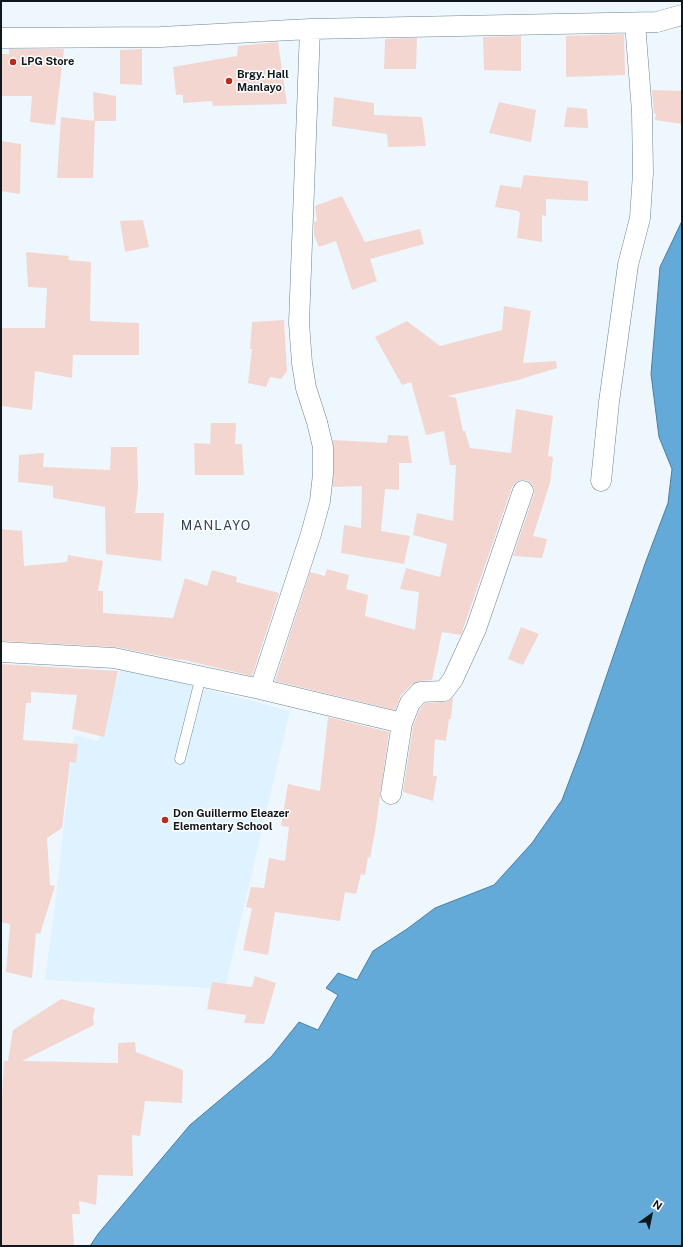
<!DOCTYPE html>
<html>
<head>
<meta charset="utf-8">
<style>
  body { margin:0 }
  #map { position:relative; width:683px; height:1247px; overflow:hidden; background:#eef7fe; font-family:"Public Sans",sans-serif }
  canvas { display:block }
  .frame { position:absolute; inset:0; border:2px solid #10181e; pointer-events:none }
  .north { position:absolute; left:631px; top:1195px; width:40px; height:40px; -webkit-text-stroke:3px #fff; paint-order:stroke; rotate:33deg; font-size:11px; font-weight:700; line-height:16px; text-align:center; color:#10181e }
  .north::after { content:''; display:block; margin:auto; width:14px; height:18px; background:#10181e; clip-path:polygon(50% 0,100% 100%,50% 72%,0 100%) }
</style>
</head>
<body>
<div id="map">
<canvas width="683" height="1247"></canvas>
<div class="frame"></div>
<div class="north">N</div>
</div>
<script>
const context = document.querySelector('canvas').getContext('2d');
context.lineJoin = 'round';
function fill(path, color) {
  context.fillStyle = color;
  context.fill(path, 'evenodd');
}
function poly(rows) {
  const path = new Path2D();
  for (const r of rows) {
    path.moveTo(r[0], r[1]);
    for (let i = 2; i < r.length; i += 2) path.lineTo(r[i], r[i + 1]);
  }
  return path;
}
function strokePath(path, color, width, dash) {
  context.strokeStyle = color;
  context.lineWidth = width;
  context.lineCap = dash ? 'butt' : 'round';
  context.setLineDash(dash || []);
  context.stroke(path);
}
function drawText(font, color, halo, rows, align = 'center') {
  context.font = font + ' "Public Sans",sans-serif';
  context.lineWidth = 3;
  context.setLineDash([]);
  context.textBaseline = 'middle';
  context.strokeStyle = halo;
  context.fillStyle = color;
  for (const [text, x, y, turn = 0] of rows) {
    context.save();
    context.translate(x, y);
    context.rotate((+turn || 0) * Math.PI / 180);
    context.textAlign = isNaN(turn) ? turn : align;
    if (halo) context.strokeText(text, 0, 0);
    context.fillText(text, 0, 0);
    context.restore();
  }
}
fill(poly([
  [121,667,290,711,224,991,194,987,45,980,56,898,74,735,98,741]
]), '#dff2ff');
const water = poly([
  [682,221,682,1246,90,1246,98,1234,190,1125,271,1057,299,1022,318,1030,338,995,326,988,338,973,357,980,373,951,407,929,435,908,494,885,532,843,562,800,581,750,646,561,668,503,672,469,659,437,651,374,660,267,682,221]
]);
fill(water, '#63aad8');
strokePath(water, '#4a7ea0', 1);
fill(poly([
  [624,34,625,75,566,77,566,36],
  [521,36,521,71,484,70,483,37],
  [417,38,416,69,384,69,385,39],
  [278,42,287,104,213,106,212,101,183,103,183,95,176,95,173,67,237,56,238,46],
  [9,49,64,49,55,125,30,122,32,96,1,96,1,54,9,54],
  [142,49,142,85,120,84,120,50],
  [652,90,682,91,682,124,655,120,656,114,654,113],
  [93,92,116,96,116,121,94,121],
  [334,97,374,103,374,115,422,117,426,146,388,147,387,134,332,126],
  [499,102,536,110,531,142,489,133],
  [567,107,587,109,588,128,564,127],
  [61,117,95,121,93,178,57,178],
  [1,141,21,144,20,194,1,191],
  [524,175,588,181,588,201,546,199,546,216,542,215,542,242,517,238,520,213,518,212,518,211,495,207,500,185,521,188],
  [342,196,365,242,420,229,424,244,370,259,377,281,352,290,336,241,319,247,314,235,314,222,317,221,315,206],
  [143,220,149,247,125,252,120,221],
  [26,252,69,256,68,260,91,262,90,321,139,323,139,355,73,355,72,378,35,371,32,410,1,406,1,328,45,328,47,288,28,287],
  [504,306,531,311,523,363,556,361,557,368,518,380,447,396,456,398,463,431,465,431,470,448,511,453,516,409,553,416,548,456,553,457,550,483,533,536,547,539,542,558,513,556,534,494,534,488,531,483,526,480,520,480,515,483,512,487,461,635,442,632,432,680,419,681,412,684,401,695,395,710,275,681,310,572,325,576,327,569,349,575,346,589,368,595,365,616,415,630,419,592,400,589,406,568,440,577,447,544,413,535,417,513,453,521,456,465,450,465,444,431,426,435,411,382,402,385,375,337,407,321,440,346,502,330],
  [284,320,287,371,281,379,270,377,266,387,248,383,252,349,250,349,252,322],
  [211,423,236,423,235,444,242,444,244,475,195,475,194,443,210,444],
  [388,435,408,436,412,463,399,463,399,490,385,489,381,531,410,536,404,564,341,553,344,525,361,528,362,486,333,487,333,440,387,443],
  [111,447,137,447,138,488,135,513,164,513,161,561,106,554,105,507,53,498,53,486,18,482,19,455,44,453,43,467,110,470],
  [1,529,22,531,24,566,67,562,68,555,103,561,98,591,103,591,103,613,173,618,185,578,207,586,212,570,237,577,236,582,279,593,252,676,180,659,180,660,116,647,1,641],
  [521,627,539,634,523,665,508,659],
  [1,664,118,671,104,737,72,729,77,695,31,692,31,703,26,703,23,740,78,744,76,763,70,762,62,828,47,838,50,885,55,886,40,934,36,933,32,978,6,972,10,924,1,922],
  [453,698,451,719,449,719,446,741,435,739,433,776,437,776,433,801,403,792,413,726,420,709,425,703,445,702],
  [328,717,389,732,375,832,370,858,368,857,365,875,361,874,356,894,345,892,340,921,275,912,268,955,243,950,252,908,246,907,251,887,264,888,269,858,285,861,289,827,281,826,288,784,320,791],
  [255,976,276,983,264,1024,244,1023,246,1015,207,1009,212,982,252,987],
  [61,999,95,1008,93,1017,94,1025,22,1061,118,1063,118,1043,135,1042,136,1052,183,1070,182,1103,145,1101,140,1136,132,1135,133,1176,98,1175,96,1205,79,1201,80,1214,72,1214,74,1246,1,1246,1,1117,4,1061,8,1061,13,1030]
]), '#f4d6d0');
const lane = poly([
  [180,759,201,676]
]);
const street = poly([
  [1,38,161,37,310,29,657,22,682,15],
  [601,481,609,402,628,265,640,218,643,173,642,112,635,23],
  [1,652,114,658,260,689,402,723],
  [260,689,311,534,320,501,323,474,323,447,317,422,306,388,302,363,299,323,310,29],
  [391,794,402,723,410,703,420,692,444,691,453,679,476,629,523,491]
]);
strokePath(lane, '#6e8493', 11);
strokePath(street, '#6e8493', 21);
strokePath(lane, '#fff', 10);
strokePath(street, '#fff', 20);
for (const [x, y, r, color] of [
  [13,62,4,"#b92b1c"],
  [229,81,4,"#b92b1c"],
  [165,820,4,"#b92b1c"]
]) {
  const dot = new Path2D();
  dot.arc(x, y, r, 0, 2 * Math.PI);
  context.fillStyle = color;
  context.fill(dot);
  strokePath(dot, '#fff', 1.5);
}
drawText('bold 11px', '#10181e', '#fff', [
  ["LPG Store",21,62],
  ["Brgy. Hall",237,75],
  ["Manlayo",237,88],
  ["Don Guillermo Eleazer",173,814],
  ["Elementary School",173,827]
], 'left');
context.letterSpacing = '1px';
drawText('13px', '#304452', '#fff', [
  ["MANLAYO",216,526]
]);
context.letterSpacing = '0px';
</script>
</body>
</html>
